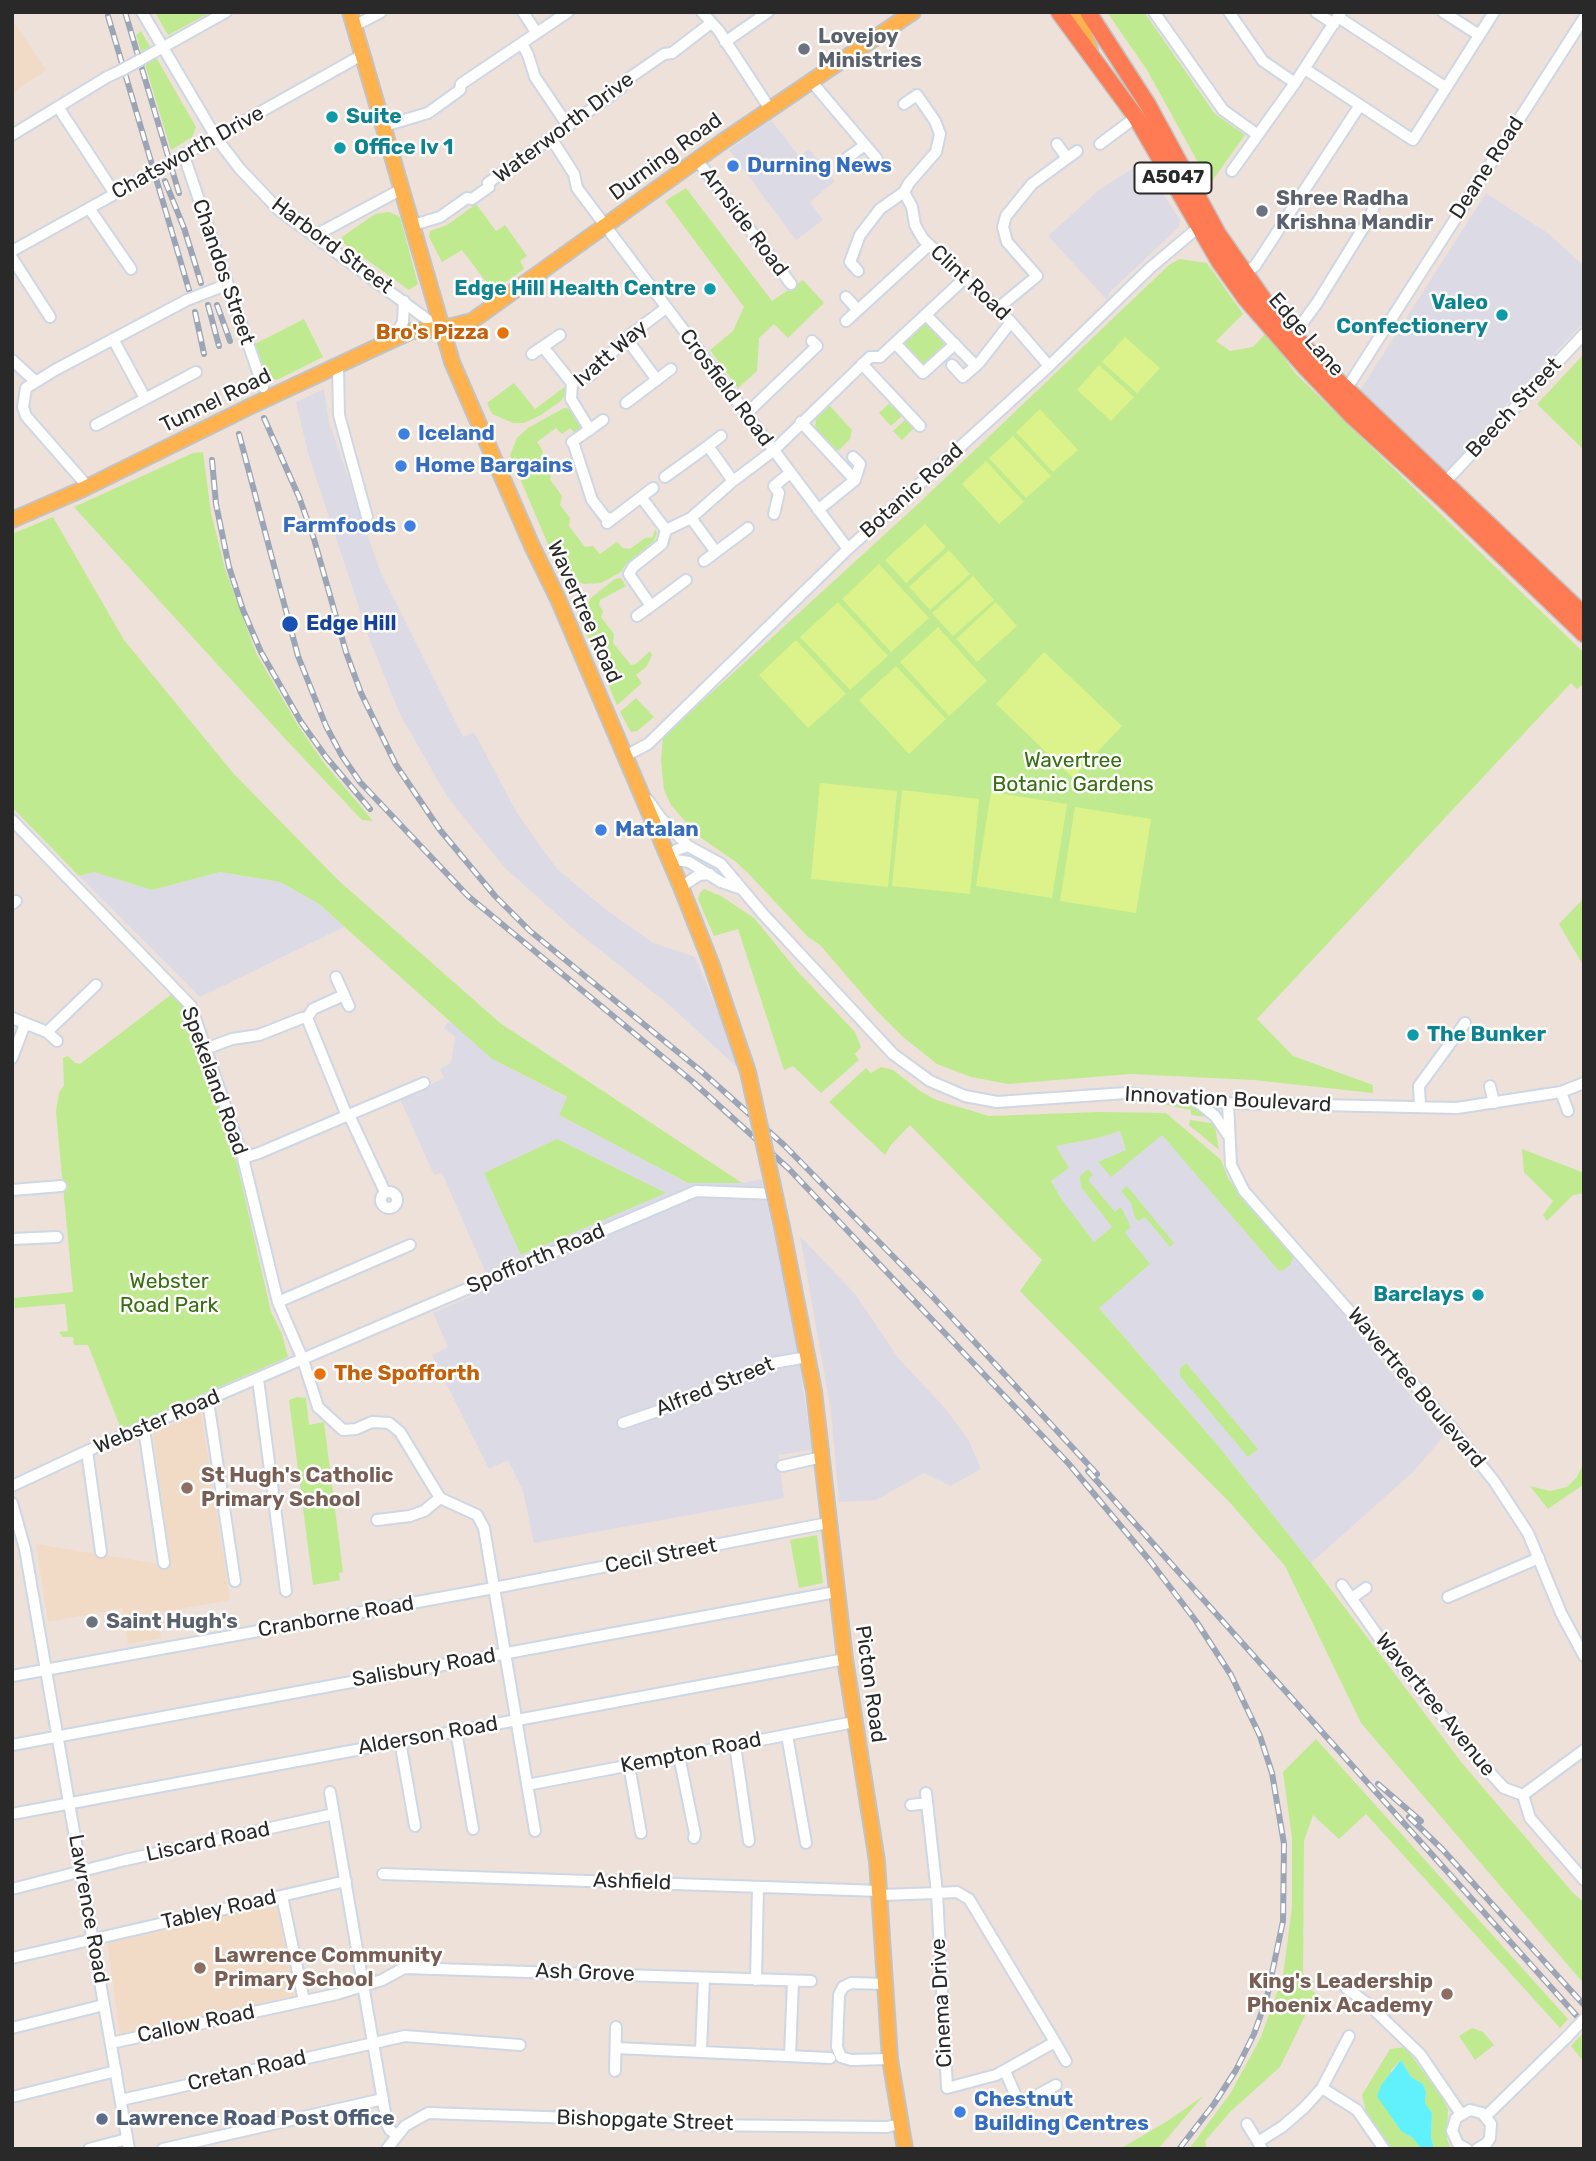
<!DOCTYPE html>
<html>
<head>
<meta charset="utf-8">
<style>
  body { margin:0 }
  #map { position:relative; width:1596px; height:2161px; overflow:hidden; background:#ede1d9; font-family:Rubik,sans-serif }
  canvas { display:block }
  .frame { position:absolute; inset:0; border:14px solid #292929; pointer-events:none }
</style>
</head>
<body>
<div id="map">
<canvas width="1596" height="2161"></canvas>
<div class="frame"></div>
</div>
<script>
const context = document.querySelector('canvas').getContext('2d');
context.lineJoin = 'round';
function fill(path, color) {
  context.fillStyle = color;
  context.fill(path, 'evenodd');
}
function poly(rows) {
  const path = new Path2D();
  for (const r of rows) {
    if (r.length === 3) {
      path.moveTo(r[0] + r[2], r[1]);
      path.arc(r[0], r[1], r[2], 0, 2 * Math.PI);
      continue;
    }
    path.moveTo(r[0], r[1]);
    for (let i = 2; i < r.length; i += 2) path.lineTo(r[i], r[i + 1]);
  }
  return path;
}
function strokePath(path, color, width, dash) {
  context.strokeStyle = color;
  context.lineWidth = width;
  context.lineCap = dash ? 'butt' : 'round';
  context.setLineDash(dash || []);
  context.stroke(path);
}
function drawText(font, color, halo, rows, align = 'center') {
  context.font = font + ' Rubik,sans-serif';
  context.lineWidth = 5;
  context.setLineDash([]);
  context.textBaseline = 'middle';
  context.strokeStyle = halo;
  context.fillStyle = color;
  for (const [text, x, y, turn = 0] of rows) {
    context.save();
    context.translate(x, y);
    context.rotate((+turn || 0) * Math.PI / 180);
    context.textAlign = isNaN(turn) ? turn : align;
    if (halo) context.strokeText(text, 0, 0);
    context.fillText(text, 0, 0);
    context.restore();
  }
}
fill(poly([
  [771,120,799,156,809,149,835,181,810,202,823,220,796,240,729,150],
  [1143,162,1180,220,1179,227,1109,293,1108,301,1048,236,1099,190],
  [1486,193,1549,234,1584,266,1584,322,1493,419,1495,423,1445,472,1359,392],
  [324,389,329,422,380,571,463,737,474,732,517,813,557,869,604,908,653,943,695,957,723,1023,737,1067,668,1004,571,927,505,868,448,798,400,714,370,641,308,453,296,402],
  [94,872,152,890,220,872,280,882,319,904,344,927,200,997,79,876],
  [450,1020,492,1059,567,1098,559,1115,688,1183,742,1183,762,1179,794,1324,812,1450,778,1455,784,1498,534,1543,523,1491,508,1460,489,1469,432,1355,448,1347,433,1313,492,1287,442,1173,434,1175,400,1099,444,1078,440,1069,451,1063,455,1037,444,1028],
  [1120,1131,1126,1150,1162,1134,1278,1270,1292,1253,1444,1436,1413,1472,1311,1563,1220,1448,1099,1308,1062,1200,1051,1181,1069,1168,1056,1146,1098,1138],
  [800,1236,856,1295,899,1359,944,1407,968,1439,981,1469,951,1486,924,1473,876,1500,839,1502,831,1411]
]), '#dcdbe5');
fill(poly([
  [12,19,46,70,12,93],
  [201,1412,230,1600,157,1613,161,1638,128,1644,122,1608,48,1622,36,1544,171,1566,153,1433],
  [277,1902,294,1996,120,2034,107,1941]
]), '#f1dbc7');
fill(poly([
  [155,12,211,12,168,35],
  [1107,12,1144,12,1215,114,1245,135,1210,184,1147,70],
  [141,31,196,127,192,137,171,150,136,35],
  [686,188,772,301,803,280,824,303,788,338,774,324,759,338,757,371,738,388,710,350,733,331,744,307,665,201],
  [476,204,496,231,505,225,527,256,520,261,524,269,493,291,462,250,442,262,429,237,430,231,447,225],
  [389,212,400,217,418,284,409,290,342,242,342,237,375,214],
  [1179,259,1207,263,1243,314,1216,341,1230,351,1253,347,1266,333,1296,374,1584,653,1584,683,1577,689,1571,683,1257,1019,1293,1056,1373,1085,1373,1093,1254,1080,1130,1074,1008,1084,971,1077,937,1064,903,1037,876,1010,820,945,808,937,748,873,736,862,697,835,671,805,664,790,661,761,663,737,918,504,1169,265],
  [304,319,323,357,277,380,267,377,255,344],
  [927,319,952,345,921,368,903,347,902,341],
  [1584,354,1584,450,1537,404],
  [514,383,535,409,566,386,567,391,562,400,541,415,524,423,513,423,492,414,487,403],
  [892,401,904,414,891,426,879,413],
  [827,403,852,430,850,439,839,450,833,450,815,434,816,413],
  [564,408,571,409,580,423,579,432,576,434,570,428,562,434,556,428,537,442,543,451,541,458,552,472,550,479,562,496,560,505,570,518,569,526,585,547,593,546,600,554,617,542,623,548,630,549,645,538,653,537,655,529,657,533,654,541,626,564,621,572,601,583,583,584,565,575,553,556,510,455,517,438,528,428],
  [909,416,917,425,902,440,893,431],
  [203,452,211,513,225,569,256,653,297,724,324,763,373,821,362,820,289,743,74,507,193,453],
  [53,517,124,640,233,773,338,880,500,1023,742,1183,688,1183,559,1115,567,1097,492,1059,319,904,280,882,220,872,152,890,94,872,79,876,12,807,12,534],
  [621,578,626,586,600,600,599,605,603,611,601,617,614,634,613,643,631,665,636,664,650,651,652,655,647,666,636,675,642,683,617,705,583,625,586,606,592,597,615,579],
  [636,698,654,717,637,731,631,732,620,712],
  [704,889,721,896,754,918,798,972,855,1032,861,1047,855,1054,859,1060,821,1093,793,1066,784,1070,738,929,714,936,698,899,700,893],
  [1584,898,1584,967,1559,924],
  [172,994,187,1010,226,1126,238,1168,271,1312,282,1334,288,1357,121,1429,88,1345,74,1345,73,1337,63,1337,59,1332,68,1331,65,1304,15,1308,14,1298,73,1292,56,1112,59,1093,64,1085,63,1058,68,1056,75,1063,80,1064],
  [881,1067,893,1070,920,1091,936,1100,989,1116,1100,1112,1166,1113,1221,1160,1229,1180,1292,1253,1293,1257,1290,1265,1282,1271,1278,1270,1162,1135,1111,1177,1098,1162,1126,1150,1120,1131,1098,1138,1056,1146,1069,1168,1051,1181,1062,1200,1094,1242,1112,1227,1081,1187,1080,1176,1088,1169,1093,1175,1088,1180,1115,1212,1121,1207,1131,1227,1125,1233,1150,1264,1099,1308,1220,1448,1311,1563,1462,1763,1573,1893,1584,1902,1584,1984,1361,1723,1285,1566,1232,1505,1020,1291,1042,1260,910,1125,891,1145,885,1155,829,1102,866,1068,871,1073],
  [1159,1100,1191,1105,1210,1114,1207,1117,1191,1115,1191,1110,1157,1103],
  [1190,1120,1211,1123,1214,1120,1219,1150,1189,1125],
  [557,1139,666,1193,521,1255,484,1173],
  [1522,1149,1584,1173,1584,1193,1573,1195,1547,1221,1543,1215,1553,1201,1524,1172],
  [1127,1186,1174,1243,1170,1247,1145,1217,1138,1221,1135,1218,1131,1203,1121,1191],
  [1186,1363,1258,1449,1248,1457,1180,1376,1180,1369],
  [297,1397,306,1398,309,1425,324,1422,343,1572,339,1573,340,1580,313,1585,289,1400],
  [1584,1462,1584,1484,1548,1509,1530,1486,1550,1491,1567,1487,1577,1477],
  [817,1535,823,1583,799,1588,790,1540],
  [1316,1739,1568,2019,1560,2028,1366,1814,1339,1839,1313,1815,1304,1841,1303,1973,1314,1981,1310,1990,1316,1993,1280,2067,1231,2111,1205,2141,1206,2147,1204,2149,1189,2149,1230,2094,1261,2037,1283,1976,1292,1907,1292,1838,1283,1772],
  [1472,2028,1483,2032,1494,2045,1475,2060,1459,2036],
  [1583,2033,1584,2034,1584,2062,1571,2046],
  [1405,2047,1442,2097,1448,2109,1447,2139,1451,2149,1434,2149,1431,2137,1432,2113,1425,2103,1426,2092,1423,2084,1411,2077,1401,2060,1391,2070,1390,2114,1401,2131,1413,2138,1421,2149,1392,2149,1366,2111,1362,2095,1390,2049],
  [1203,2096,1158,2149,1120,2149,1169,2120]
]), '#c0ea8f');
fill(poly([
  [1125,337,1160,368,1137,393,1102,362],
  [1099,365,1134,397,1111,421,1077,390],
  [1040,409,1078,450,1053,472,1016,432],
  [1013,436,1051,476,1026,498,989,458],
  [986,461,1024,502,999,524,962,484],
  [925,524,946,547,906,583,885,560],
  [949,550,970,574,930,610,909,587],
  [879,564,929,618,891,652,842,599],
  [973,576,994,600,953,636,932,613],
  [838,602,888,656,850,690,800,637],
  [996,602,1017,626,977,662,956,639],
  [938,627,987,681,949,716,900,662],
  [796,640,846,694,808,728,759,675],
  [1044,652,1122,726,1073,778,996,704],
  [896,666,946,719,909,754,859,700],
  [820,783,897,791,888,887,811,879],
  [902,790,979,799,970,894,892,886],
  [991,792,1067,804,1052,898,976,886],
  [1075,807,1151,819,1136,913,1060,901]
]), '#dbf38a');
fill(poly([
  [1401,2060,1411,2077,1423,2084,1426,2092,1425,2103,1432,2113,1431,2137,1434,2149,1421,2149,1413,2138,1401,2131,1377,2096,1382,2084]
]), '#60f1fc');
const minor = poly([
  [142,12,217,139,240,169,279,210,440,329],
  [523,12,536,32],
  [702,12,719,31,770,109],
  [1154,12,1223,110,1258,135],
  [1229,12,1263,61,1295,83],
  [1316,12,1334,24],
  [1443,12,1479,35],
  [1338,17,1445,87],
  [354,26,381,12],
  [725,42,768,12],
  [522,43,528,55,535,77,568,126],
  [142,59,226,12],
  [1305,69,1413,140,1494,12],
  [811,81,877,159],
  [904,104,917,95,935,121,940,134,936,152,909,183,904,192],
  [58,107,115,194],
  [384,126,428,113,460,90,461,84,568,12],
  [12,135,107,77,120,71],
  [551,138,574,174,577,188,848,549],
  [1057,144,1067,158],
  [1100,144,1136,117],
  [184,156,263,387],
  [180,157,362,55],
  [847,158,865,145],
  [697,160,791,284],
  [1232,171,1295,83,1341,12],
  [904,192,912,207,915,225,923,239,1011,322,1049,366],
  [89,208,131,269],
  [413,225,440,217,467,198,472,199,489,187,488,183,621,88,625,81,664,54,672,53,711,23],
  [314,236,402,189],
  [12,251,149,175],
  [12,258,50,317],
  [858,271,850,262,860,235,880,209,904,192],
  [1244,273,1255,266,1360,105],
  [846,297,858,310],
  [997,309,1037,276,1007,242,1003,227,1006,216,1032,184,1077,151],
  [926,315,975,365],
  [846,321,929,245],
  [394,338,403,322,404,301],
  [626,338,657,380],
  [113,339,145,398],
  [1290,340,1317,303,1370,217,1375,203],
  [895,343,923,373,955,344],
  [543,347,572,383],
  [532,354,560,335],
  [12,360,35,381],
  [862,364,920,426],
  [952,365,963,377,979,363,1011,322],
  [338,366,339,415,367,517],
  [1347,388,1584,18],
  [626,403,671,369],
  [746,414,817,346,812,341],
  [801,422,855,480],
  [96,425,196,372],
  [590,430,571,399,572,383,591,375,626,338,666,308],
  [572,442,603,420],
  [574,445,592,500,605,517,611,519],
  [708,446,721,436],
  [665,477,708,446,733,481],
  [1445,482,1584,334],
  [88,487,26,416,23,407,26,388,55,370,187,300],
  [641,497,666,530],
  [818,510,855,480,860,464,853,457],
  [774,514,779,493,774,486,790,473],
  [691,518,716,552,748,528],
  [607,523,653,488],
  [704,561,716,552],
  [686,580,651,606,629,574,633,567,662,544,666,530,691,518,733,481,773,451,870,357,880,357,965,278],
  [637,616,651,606],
  [625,756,648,744,848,549,1049,366,1150,268,1200,226],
  [648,800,660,817,688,846,721,864,763,914,893,1054,930,1081,965,1096,997,1102,1126,1093,1228,1103,1457,1108,1561,1092,1584,1083],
  [12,820,191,1006,243,1158,278,1302,303,1360,318,1407,343,1430,356,1429,372,1422,389,1423,400,1432,440,1498,477,1515,484,1528,535,1831],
  [688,846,676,850,669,859,689,862,721,882,742,889],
  [681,887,699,875,710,874],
  [12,904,16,901],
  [336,977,349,1006],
  [12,1018,47,1032,57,1041],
  [307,1018,347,1116],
  [307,1018,313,1009,344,995],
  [47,1032,96,985],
  [205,1049,232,1039,259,1035,302,1018,307,1018],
  [12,1058,25,1024],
  [1490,1086,1494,1103],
  [1561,1092,1568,1111],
  [1194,1099,1215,1116,1228,1135],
  [1228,1103,1231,1165,1244,1191,1446,1421,1494,1481,1528,1533,1561,1613,1584,1656],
  [1420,1107,1419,1086,1465,1023],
  [349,1115,385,1192],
  [243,1158,259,1153,424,1083],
  [12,1190,61,1186],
  [389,1200,8],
  [12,1239,57,1237],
  [278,1302,410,1245],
  [258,1379,286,1591],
  [208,1401,235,1581],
  [623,1423,684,1402,773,1363,807,1357],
  [144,1429,164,1563],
  [87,1451,101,1552],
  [782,1466,822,1457],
  [12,1486,87,1451,696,1191,775,1194],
  [12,1503,25,1549,129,2149],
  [377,1520,410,1516,424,1511,440,1498],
  [1342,1585,1380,1639,1482,1764,1504,1788,1523,1795],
  [1448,1597,1539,1558],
  [1352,1598,1366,1588],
  [12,1676,494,1588,828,1523],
  [456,1731,473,1829],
  [787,1735,806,1843],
  [400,1741,415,1826],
  [12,1745,836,1592],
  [735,1745,749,1841],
  [679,1756,695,1834,694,1838],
  [629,1765,641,1833],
  [527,1785,854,1722],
  [330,1792,387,2124,390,2130,397,2135],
  [1523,1795,1530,1818,1584,1880],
  [1523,1795,1584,1750],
  [911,1805,927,1803],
  [12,1814,845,1659],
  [383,1874,880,1891],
  [12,1889,125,1860,334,1814],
  [881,1895,937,1893,957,1892,969,1899,1055,2042,996,2075,947,2088,937,1893,926,1793],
  [282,1896,304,2001],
  [12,1958,346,1881],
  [756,1980,758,1887],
  [885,1984,851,1983,843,1987,839,1995,837,2047,841,2057,851,2060,890,2059],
  [1346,1988,1368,2004,1420,2054,1461,2114],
  [12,2028,104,2005],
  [1055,2042,1066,2061],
  [111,2043,337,1994,382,1980,404,1968,811,1981],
  [616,2048,830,2058],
  [701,2051,704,1978],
  [790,2056,793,1981],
  [615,2071,616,2027],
  [1005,2071,1018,2101,1027,2101,1056,2085],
  [1322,2088,1357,2110,1384,2149],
  [12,2097,116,2071],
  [121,2100,405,2036,520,2045],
  [1486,2116,1567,2037],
  [1247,2124,1258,2142],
  [89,2149,127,2139],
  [163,2149,383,2099],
  [387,2149,405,2126,428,2113,604,2119,695,2125,887,2127,900,2124],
  [1262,2149,1258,2142,1282,2127,1305,2107,1322,2088,1349,2036],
  [1467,2149,1458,2144,1452,2131,1456,2118,1470,2110,1482,2113,1491,2124,1490,2138,1487,2143,1477,2149]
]);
const major = poly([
  [350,12,452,362,532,546,558,599,681,887,711,963],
  [1070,12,1083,30,1090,50],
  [12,520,83,489,251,406,392,340,412,331,440,329,472,321,722,142,913,12],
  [782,1227,814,1391,845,1659,877,1861,890,2059,905,2149]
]);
const highway = poly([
  [1059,12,1136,117,1219,261,1246,299,1306,368,1351,415,1443,499,1584,634],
  [1088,12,1148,105,1218,234,1268,306,1321,365,1584,615]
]);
strokePath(minor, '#ced7e4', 14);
strokePath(major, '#c3c3c3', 18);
strokePath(highway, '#c3c3c3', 19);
strokePath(minor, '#fff', 10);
strokePath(major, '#ffb24d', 14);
strokePath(highway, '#ff7b53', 16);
const rail = poly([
  [125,12,179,193],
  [108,16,189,290],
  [165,181,184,228,201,283],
  [208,305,219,346],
  [217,305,230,341],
  [195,312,204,354],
  [264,418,299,497,314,539,346,652,361,693,396,765,440,830,495,896,530,931,701,1071,784,1145,932,1296,1097,1474],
  [239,434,298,656,326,726,342,756,360,782,468,896,693,1082,789,1169,1069,1464,1150,1561,1196,1621,1231,1675,1260,1736,1272,1773,1284,1844,1283,1921,1267,1997,1254,2034,1236,2070,1214,2104,1179,2149],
  [212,460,216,504,229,567,243,610,261,652,301,722,326,757,370,809],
  [1088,1471,1584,2024],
  [1378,1784,1421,1821],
  [1409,1817,1442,1849,1584,2005]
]);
strokePath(rail, '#9ca5b6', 6);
strokePath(rail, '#fff', 3.5, [10]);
const minorBridge = poly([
  [120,71,142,59],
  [149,175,175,160],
  [187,300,218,288],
  [1567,2037,1584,2019]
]);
const majorBridge = poly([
  [711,963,748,1072,782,1227]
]);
strokePath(minorBridge, '#ced7e4', 14, []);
strokePath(majorBridge, '#c3c3c3', 18, []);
strokePath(minorBridge, '#fff', 10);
strokePath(majorBridge, '#ffb24d', 14);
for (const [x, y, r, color] of [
  [804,49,7,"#6b7280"],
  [332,117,7,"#0f9aa8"],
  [340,148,7,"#0f9aa8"],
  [733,166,7,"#3f7fe0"],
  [1262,211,7,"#6b7280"],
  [710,289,7,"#0f9aa8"],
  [1502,315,7,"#0f9aa8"],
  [503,333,7,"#e8710a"],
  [404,434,7,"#3f7fe0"],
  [401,466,7,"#3f7fe0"],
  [410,526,7,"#3f7fe0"],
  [290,624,9,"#1a4fb4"],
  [601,830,7,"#3f7fe0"],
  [1413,1035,7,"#0f9aa8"],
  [1478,1295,7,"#0f9aa8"],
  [320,1374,7,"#e8710a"],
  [187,1488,7,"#8d6e63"],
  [92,1622,7,"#6b7280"],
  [200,1968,7,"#8d6e63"],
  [1447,1994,7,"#8d6e63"],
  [960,2112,7,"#3f7fe0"],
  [102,2119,7,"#5c6f8a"]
]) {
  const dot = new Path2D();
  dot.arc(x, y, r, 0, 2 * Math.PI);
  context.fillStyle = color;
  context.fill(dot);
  strokePath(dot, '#fff', 2.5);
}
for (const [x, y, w] of [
  [1173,178,77]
]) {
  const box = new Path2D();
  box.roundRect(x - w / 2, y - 15.5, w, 31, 5);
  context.fillStyle = '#fff';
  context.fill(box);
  strokePath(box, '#292929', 2);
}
drawText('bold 19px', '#292929', null, [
  ["A5047",1173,178]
]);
drawText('bold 21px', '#5b616d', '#fff', [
  ["Lovejoy",818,37],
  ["Ministries",818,61],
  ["Shree Radha",1276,199],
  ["Krishna Mandir",1276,223],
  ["Saint Hugh's",106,1622]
], 'left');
drawText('bold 21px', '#0d838f', '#fff', [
  ["Suite",346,117],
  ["Office lv 1",354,148],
  ["Edge Hill Health Centre",696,289,"right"],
  ["Valeo",1488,303,"right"],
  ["Confectionery",1488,327,"right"],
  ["The Bunker",1427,1035],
  ["Barclays",1464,1295,"right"]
], 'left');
drawText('21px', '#292929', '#fff', [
  ["Waterworth Drive",564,128,-37],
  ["Chatsworth Drive",188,153,-29],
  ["Durning Road",666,157,-36],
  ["Deane Road",1487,168,-57],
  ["Arnside Road",744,222,53],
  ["Harbord Street",332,246,37],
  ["Chandos Street",223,272,71],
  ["Clint Road",970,283,43],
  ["Edge Lane",1306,335,49],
  ["Ivatt Way",611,354,-41],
  ["Crosfield Road",726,388,53],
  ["Tunnel Road",216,401,-26],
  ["Beech Street",1514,408,-47],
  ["Botanic Road",912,491,-42],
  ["Wavertree Road",584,612,66],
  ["Spekeland Road",214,1081,70],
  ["Innovation Boulevard",1228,1100,3],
  ["Spofforth Road",536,1259,-23],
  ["Alfred Street",715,1387,-22],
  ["Wavertree Boulevard",1416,1388,50],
  ["Webster Road",157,1422,-23],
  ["Cecil Street",661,1556,-11],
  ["Cranborne Road",336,1617,-10],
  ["Salisbury Road",424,1668,-10],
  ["Picton Road",870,1684,82],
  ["Wavertree Avenue",1435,1705,51],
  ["Alderson Road",428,1736,-10],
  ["Kempton Road",691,1753,-11],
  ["Liscard Road",208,1842,-12],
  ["Ashfield",632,1882,2],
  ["Lawrence Road",88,1909,80],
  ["Tabley Road",219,1910,-13],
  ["Ash Grove",585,1973,2],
  ["Cinema Drive",942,2003,-93],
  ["Callow Road",196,2024,-12],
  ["Cretan Road",247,2071,-13],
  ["Bishopgate Street",645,2121,2]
]);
drawText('bold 21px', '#366cbe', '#fff', [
  ["Durning News",747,166],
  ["Iceland",418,434],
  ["Home Bargains",415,466],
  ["Farmfoods",396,526,"right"],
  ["Matalan",615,830],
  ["Chestnut",974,2100],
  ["Building Centres",974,2124]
], 'left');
drawText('bold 21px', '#c56008', '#fff', [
  ["Bro's Pizza",489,333],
  ["The Spofforth",334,1374,"left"]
], 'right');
drawText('bold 21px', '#164399', '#fff', [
  ["Edge Hill",306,624]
], 'left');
drawText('21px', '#376e12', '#fff', [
  ["Wavertree",1073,761],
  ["Botanic Gardens",1073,785],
  ["Webster",169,1282],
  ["Road Park",169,1306]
]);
drawText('bold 21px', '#785e54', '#fff', [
  ["St Hugh's Catholic",201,1476],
  ["Primary School",201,1500],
  ["Lawrence Community",214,1956],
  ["Primary School",214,1980],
  ["King's Leadership",1433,1982,"right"],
  ["Phoenix Academy",1433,2006,"right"]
], 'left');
drawText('bold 21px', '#4e5e75', '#fff', [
  ["Lawrence Road Post Office",116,2119]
], 'left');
</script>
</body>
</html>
